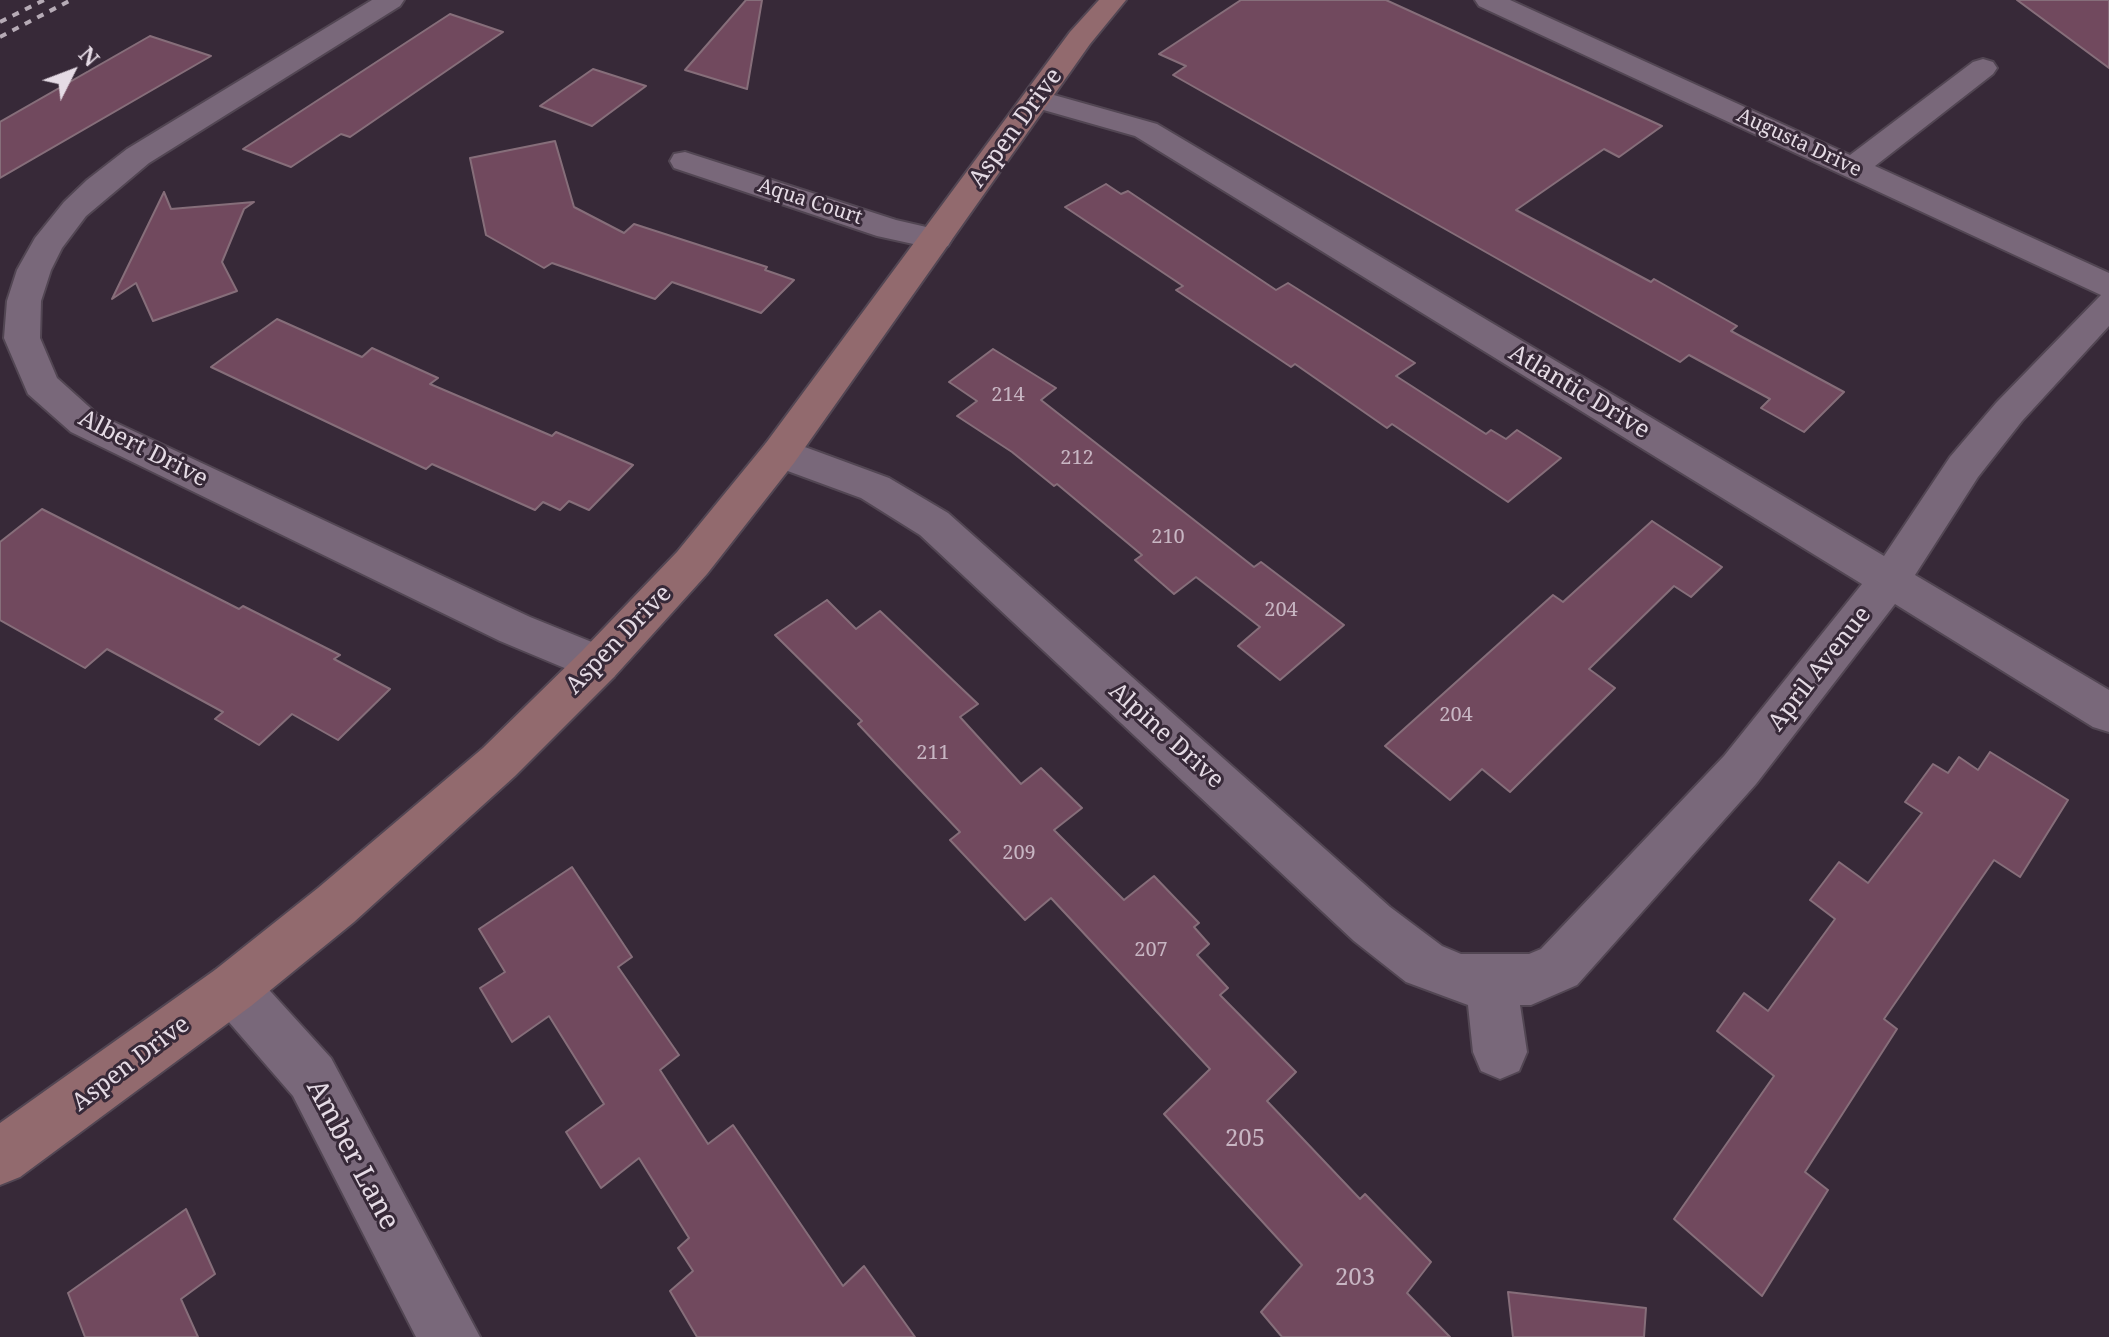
<!DOCTYPE html>
<html>
<head>
<meta charset="utf-8">
<style>
  body { margin:0 }
  #map { position:relative; width:2109px; height:1337px; overflow:hidden; background:#372938; font-family:"Noto Serif",serif }
  canvas { display:block }
  .north { position:absolute; left:32px; top:32px; width:80px; height:80px; -webkit-text-stroke:6px #372938; paint-order:stroke; rotate:48deg; font-size:22px; font-weight:700; line-height:32px; text-align:center; color:#e5dbe5 }
  .north::after { content:''; display:block; margin:auto; width:28px; height:36px; background:#e5dbe5; clip-path:polygon(50% 0,100% 100%,50% 72%,0 100%) }
</style>
</head>
<body>
<div id="map">
<canvas width="2109" height="1337"></canvas>
<div class="north">N</div>
</div>
<script>
const context = document.querySelector('canvas').getContext('2d');
context.lineJoin = 'round';
function fill(path, color) {
  context.fillStyle = color;
  context.fill(path, 'evenodd');
}
function poly(rows) {
  const path = new Path2D();
  for (const r of rows) {
    path.moveTo(r[0], r[1]);
    for (let i = 2; i < r.length; i += 2) path.lineTo(r[i], r[i + 1]);
  }
  return path;
}
function strokePath(path, color, width, dash) {
  context.strokeStyle = color;
  context.lineWidth = width;
  context.lineCap = dash ? 'butt' : 'round';
  context.setLineDash(dash || []);
  context.stroke(path);
}
function drawText(font, color, halo, rows, align = 'center') {
  context.font = font + ' "Noto Serif",serif';
  context.lineWidth = 6;
  context.setLineDash([]);
  context.textBaseline = 'middle';
  context.strokeStyle = halo;
  context.fillStyle = color;
  for (const [text, x, y, turn = 0] of rows) {
    context.save();
    context.translate(x, y);
    context.rotate((+turn || 0) * Math.PI / 180);
    context.textAlign = isNaN(turn) ? turn : align;
    if (halo) context.strokeText(text, 0, 0);
    context.fillText(text, 0, 0);
    context.restore();
  }
}
const building = poly([
  [746,0,762,0,747,89,685,70,746,0],
  [1241,0,1386,0,1662,126,1619,157,1604,149,1516,210,1651,282,1654,279,1737,326,1731,331,1844,392,1804,432,1761,408,1770,399,1689,355,1680,362,1173,75,1186,66,1159,54,1241,0],
  [2017,0,2109,0,2109,68,2017,0],
  [450,14,503,32,350,137,341,134,291,167,243,149,450,14],
  [150,36,211,56,0,178,0,122,150,36],
  [593,69,646,86,592,126,540,106,593,69],
  [555,141,574,207,624,233,634,224,767,267,765,270,794,280,761,313,672,282,655,299,552,263,544,268,486,235,470,158,555,141],
  [1106,184,1121,194,1128,191,1276,290,1288,283,1415,363,1396,376,1486,434,1491,430,1506,439,1517,430,1561,458,1508,502,1392,424,1387,428,1295,364,1291,367,1176,290,1183,286,1065,207,1106,184],
  [164,192,171,209,254,202,244,209,222,262,237,291,153,321,136,283,112,299,164,192],
  [277,319,362,357,372,348,438,378,430,384,552,436,556,432,633,465,589,510,569,501,560,510,543,502,535,510,432,464,426,469,211,367,277,319],
  [993,349,1056,388,1041,400,1254,567,1261,562,1344,625,1280,680,1238,646,1260,627,1196,577,1174,594,1135,560,1142,555,1057,484,1054,486,1012,452,957,416,977,401,949,382,993,349],
  [42,509,239,609,243,606,340,655,334,659,390,689,338,740,292,714,259,745,215,719,223,712,107,649,85,668,0,620,0,542,42,509],
  [1652,521,1722,567,1691,597,1674,586,1589,669,1615,688,1510,792,1482,769,1450,800,1385,746,1553,595,1563,602,1652,521],
  [827,600,856,629,880,611,978,704,960,717,1021,784,1041,768,1082,808,1054,830,1124,900,1154,876,1199,923,1194,927,1209,944,1197,955,1228,988,1220,995,1296,1072,1267,1101,1360,1199,1365,1194,1431,1262,1407,1293,1450,1337,1282,1337,1261,1312,1302,1265,1164,1114,1210,1069,1051,898,1025,920,950,840,960,832,858,724,862,721,775,635,827,600],
  [1990,752,2068,800,2020,877,1994,860,1884,1019,1897,1029,1805,1172,1828,1190,1762,1296,1674,1219,1774,1076,1717,1031,1744,993,1768,1011,1835,919,1810,900,1839,862,1868,883,1922,813,1905,802,1933,764,1948,773,1959,757,1978,770,1990,752],
  [572,867,632,957,618,967,679,1055,660,1070,708,1144,733,1125,843,1286,864,1266,915,1337,697,1337,670,1291,693,1271,678,1248,689,1238,639,1158,601,1188,566,1132,604,1104,549,1016,512,1042,480,988,505,972,479,929,572,867],
  [186,1209,215,1274,181,1299,198,1337,85,1337,68,1293,186,1209],
  [1508,1292,1646,1308,1644,1337,1513,1337,1508,1292]
]);
fill(building, '#71495e');
strokePath(building, '#866e7a', 2);
const street = poly([
  [372,0,404,0,400,6,149,163,86,216,62,248,51,270,41,301,40,338,57,378,97,414,530,617,614,651,620,664,614,677,598,682,500,641,71,432,28,394,4,338,7,301,17,270,35,238,64,202,87,180,127,149,372,0],
  [1475,0,1510,0,1850,155,1973,62,1983,59,1993,62,1997,68,1993,74,1875,166,2109,273,2109,326,2022,421,1978,477,1915,575,2109,690,2109,732,2093,727,1895,604,1756,784,1577,985,1531,1005,1520,1005,1527,1052,1519,1071,1500,1079,1481,1071,1473,1052,1468,1005,1406,982,1354,941,920,535,861,498,766,463,761,453,766,443,780,439,794,443,889,478,948,513,1390,907,1442,946,1461,954,1529,954,1541,949,1724,756,1862,584,1135,136,1026,105,1021,99,1026,93,1036,90,1157,124,1884,556,1950,457,1996,403,2101,295,1479,6,1475,0],
  [685,152,896,220,948,232,952,239,948,246,936,249,877,236,674,168,670,161,674,154,685,152],
  [233,962,251,970,331,1058,480,1337,416,1337,293,1096,215,1006,207,988,215,970,233,962]
]);
const secondary = poly([
  [1099,0,1126,0,1090,44,794,463,707,574,614,677,515,776,354,922,251,1006,20,1177,0,1185,0,1123,215,970,318,888,483,748,582,651,677,552,766,443,1070,32,1099,0]
]);
strokePath(street, '#524653', 4);
strokePath(secondary, '#524653', 4);
fill(street, '#79687a');
fill(secondary, '#926a6e');
strokePath(poly([
  [0,22,44,0],
  [0,37,71,0]
]), '#b6abb6', 4, [7, 7]);
drawText('20px', '#e5dbe5', '#372938', [
  ["Augusta Drive",1799,143,25],
  ["Aqua Court",810,202,18]
]);
drawText('20px', '#c8b6c3', null, [
  ["214",1008,395],
  ["212",1077,458],
  ["210",1168,537],
  ["204",1281,610],
  ["204",1456,715],
  ["211",933,753],
  ["209",1019,853],
  ["207",1151,950]
]);
drawText('24px', '#e5dbe5', '#372938', [
  ["Aspen Drive",1016,128,-54],
  ["Atlantic Drive",1579,392,31],
  ["Albert Drive",143,449,27],
  ["Aspen Drive",619,640,-46],
  ["April Avenue",1820,669,-52],
  ["Alpine Drive",1166,736,42],
  ["Aspen Drive",131,1064,-37]
]);
drawText('24px', '#c8b6c3', null, [
  ["205",1245,1139],
  ["203",1355,1278]
]);
drawText('28px', '#e5dbe5', '#372938', [
  ["Amber Lane",352,1155,62]
]);
</script>
</body>
</html>
